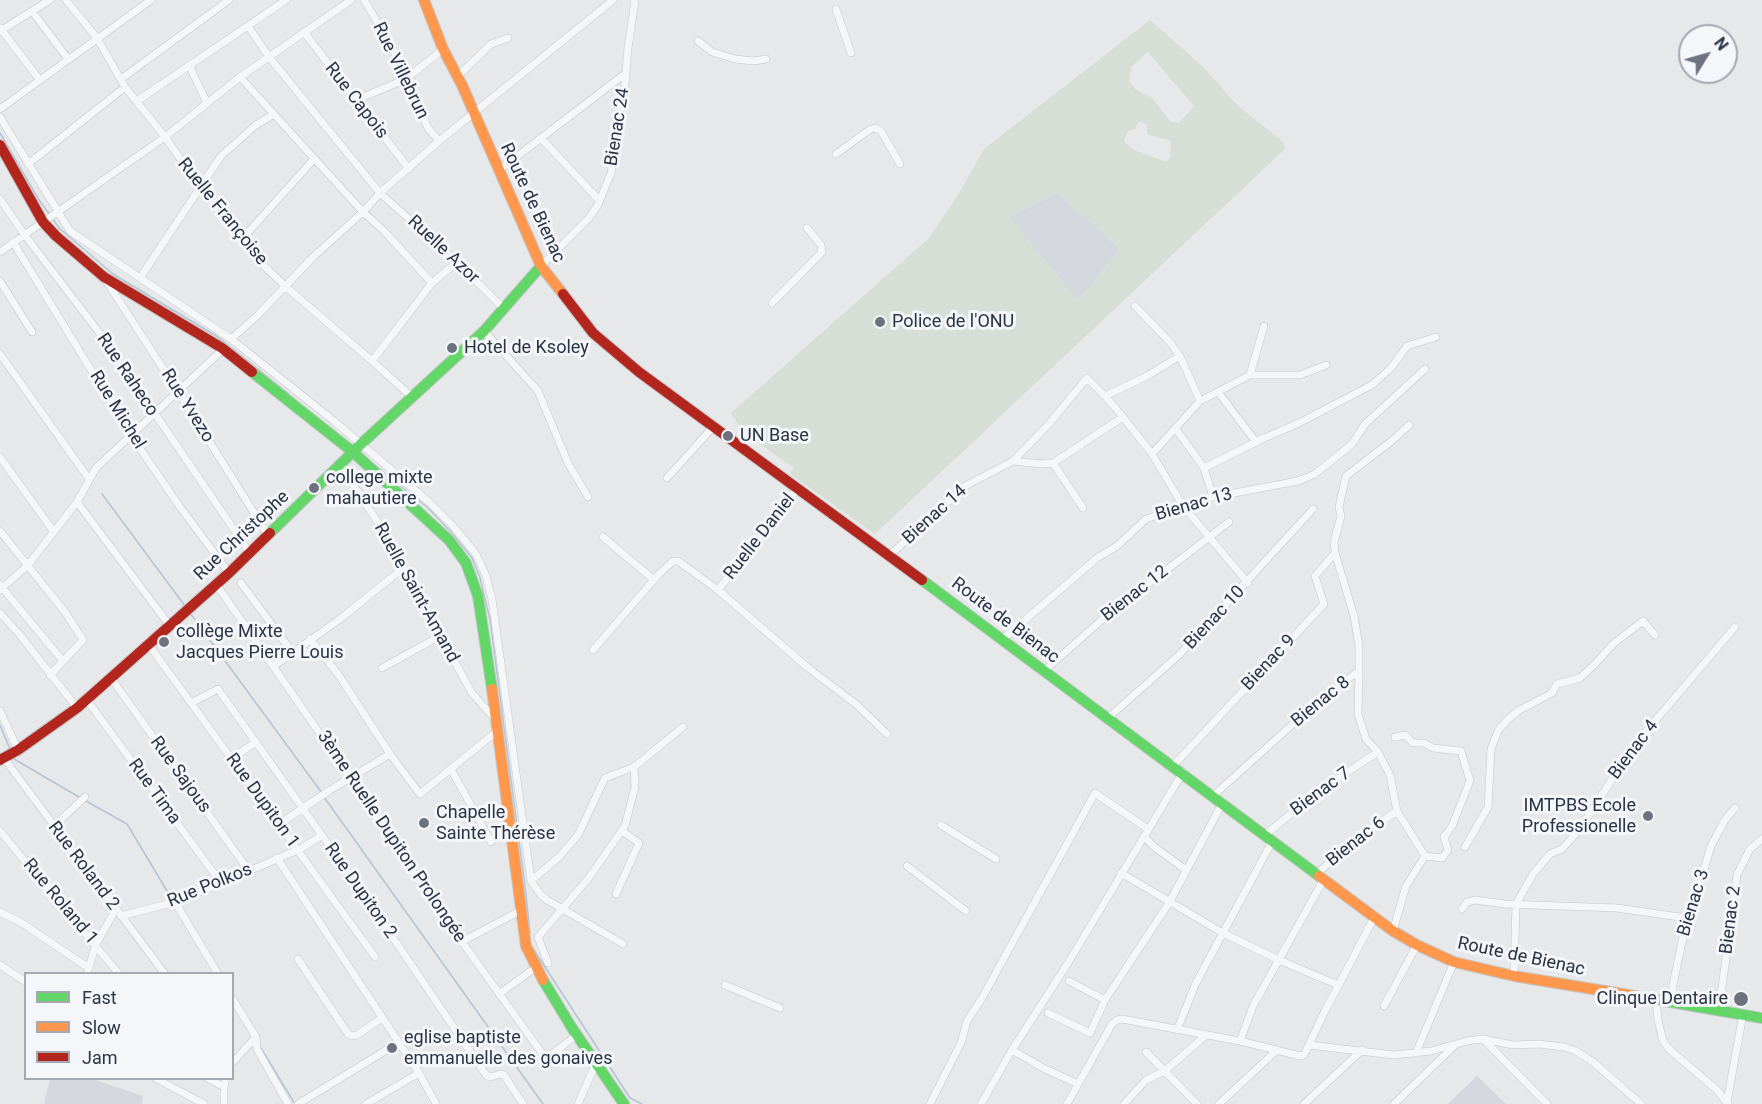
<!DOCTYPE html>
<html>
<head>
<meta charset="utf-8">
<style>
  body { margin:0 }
  #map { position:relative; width:1762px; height:1104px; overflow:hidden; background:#e6e8ea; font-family:Roboto,sans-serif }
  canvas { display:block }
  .legend { position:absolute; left:24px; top:972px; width:210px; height:108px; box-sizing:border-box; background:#f4f6f9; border:2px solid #a4a8b1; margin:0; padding:8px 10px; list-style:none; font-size:18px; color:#2b3445 }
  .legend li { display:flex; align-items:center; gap:12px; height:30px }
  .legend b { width:30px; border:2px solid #a4a8b1 }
  .north { position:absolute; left:1678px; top:24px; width:60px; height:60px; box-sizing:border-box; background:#f4f6f9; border:2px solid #a4a8b1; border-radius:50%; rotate:53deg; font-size:16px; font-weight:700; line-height:24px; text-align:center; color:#2b3445 }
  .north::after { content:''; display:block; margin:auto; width:21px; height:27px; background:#6c737f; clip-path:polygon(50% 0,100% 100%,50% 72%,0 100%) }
</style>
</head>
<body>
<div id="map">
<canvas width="1762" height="1104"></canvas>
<ul class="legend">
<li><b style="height:8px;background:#63d668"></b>Fast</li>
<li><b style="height:8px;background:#ff974d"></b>Slow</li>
<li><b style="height:8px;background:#b3261e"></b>Jam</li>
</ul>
<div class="north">N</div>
</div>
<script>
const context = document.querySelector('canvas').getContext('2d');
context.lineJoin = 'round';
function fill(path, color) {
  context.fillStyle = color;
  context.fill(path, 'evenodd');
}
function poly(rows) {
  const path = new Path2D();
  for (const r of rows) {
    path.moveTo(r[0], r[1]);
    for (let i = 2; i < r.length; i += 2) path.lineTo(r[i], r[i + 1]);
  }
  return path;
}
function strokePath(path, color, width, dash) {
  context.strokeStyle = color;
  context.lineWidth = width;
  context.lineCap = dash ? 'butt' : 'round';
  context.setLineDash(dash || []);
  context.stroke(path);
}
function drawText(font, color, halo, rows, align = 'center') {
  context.font = font + ' Roboto,sans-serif';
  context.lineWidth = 6;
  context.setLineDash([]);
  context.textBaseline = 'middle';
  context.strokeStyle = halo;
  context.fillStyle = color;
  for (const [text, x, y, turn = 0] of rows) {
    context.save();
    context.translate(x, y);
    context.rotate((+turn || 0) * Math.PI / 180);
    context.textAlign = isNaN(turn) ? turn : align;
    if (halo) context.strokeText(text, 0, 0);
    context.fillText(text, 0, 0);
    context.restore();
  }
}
fill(poly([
  [1058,193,1120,249,1078,301,1009,217],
  [1477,1076,1506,1104,1448,1104],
  [50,1079,92,1079,143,1096,142,1104,44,1104]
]), '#d4d7dd');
fill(poly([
  [1150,20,1202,66,1238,106,1282,141,1286,148,875,534,790,474,794,468,743,432,731,413,929,238,958,195,984,149],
  [1148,52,1194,106,1179,123,1171,122,1152,98,1135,89,1129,81,1132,66],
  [1141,121,1147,125,1147,134,1169,140,1171,142,1170,158,1166,162,1134,150,1125,143,1124,141,1128,131,1135,129,1138,122],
  [1058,193,1120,249,1078,301,1009,217]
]), '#d6ded6');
strokePath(poly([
  [0,133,39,200,50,215],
  [53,219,59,228,113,274,218,337,289,394],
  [371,462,428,508,451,532,472,558,480,578,490,620,526,894,530,933],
  [102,494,185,606],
  [190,613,322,793],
  [0,725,10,749],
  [14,759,79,797],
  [324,797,543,1104],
  [86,801,127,824,173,901],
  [532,947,630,1098,642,1104],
  [259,1045,295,1104]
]), '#b4c4d5', 1.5);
const street = poly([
  [66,0,97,38,125,87,165,137,199,186,261,263,285,286,372,361,411,396],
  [364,0,389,41,428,128,439,141],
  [836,9,851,53],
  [32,11,68,59],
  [248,26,269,57,380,193,457,262,504,309],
  [0,28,39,79],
  [0,31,50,0],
  [304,32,409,169],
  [698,41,712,52,735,59,754,61,766,59],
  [189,65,207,103],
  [240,77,363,212,383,230,432,283],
  [457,77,491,44,508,38],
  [121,79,229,0],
  [356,100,406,79,443,49],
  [137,101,286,0],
  [0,109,151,0],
  [0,117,70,231,231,339,334,421,429,502,453,526,476,554,486,576,492,599,531,881,541,895,547,900,623,944],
  [541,138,599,200],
  [836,154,869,130,875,128,881,131,900,164],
  [28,164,125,87],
  [498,171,626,73],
  [0,199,24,234,104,339,250,553],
  [46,220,165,137,240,77,351,0],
  [242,239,314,159],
  [13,242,130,434,180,507,229,573],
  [0,252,43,222],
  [541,266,589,218,598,205,611,173,625,84,628,48,635,0],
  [140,278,221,156,256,125,274,114],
  [105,279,177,390,268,535],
  [0,281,32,332],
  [772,303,822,252,821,245,807,228],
  [1135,306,1169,341,1180,356],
  [484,331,538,391,568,463,588,497],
  [231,339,258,315,313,257,363,212,380,193,439,141,613,0],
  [0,354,89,479],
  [372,361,432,283,457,262],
  [1250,375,1264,326],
  [1218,392,1256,442],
  [1105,396,1147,376,1180,356,1200,401],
  [1176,429,1204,468],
  [1152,454,1200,401,1250,375,1300,375,1326,365],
  [0,457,54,532],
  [1013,461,1048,425,1087,378,1105,396,1123,417,1152,454,1183,506,1248,583],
  [1053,463,1083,508],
  [340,465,377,521,472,693,494,718],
  [667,478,714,426],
  [1213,497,1204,468,1264,438,1299,423,1364,389,1373,384,1391,368,1407,346,1436,337],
  [77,502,170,626],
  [0,531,65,612,83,640,50,675],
  [603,537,654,580],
  [890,555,965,486,1013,461,1041,464,1053,463,1123,417],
  [241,583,292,652],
  [216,584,350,777,429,896,544,1056,548,1057,577,1035],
  [0,585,63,661],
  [0,590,28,565,77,502,96,468,218,354,222,348],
  [718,590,807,667,857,705,887,734],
  [0,613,20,635,77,708],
  [310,639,338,674,390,754,420,794,496,732],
  [1003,639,1097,558,1117,546,1146,519,1213,497,1298,481,1315,474,1352,444,1365,424,1425,369],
  [149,645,375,957],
  [593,650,658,575,673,561,678,561,718,590,798,488],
  [274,666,340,619,402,569],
  [382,668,440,636],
  [1044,671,1105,617,1229,522],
  [1359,671,1358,714,1366,739,1378,752,1390,775,1397,811,1425,856,1442,858,1448,850,1444,837,1452,826,1470,781,1461,751,1433,748,1424,743,1413,743,1405,735,1395,737],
  [111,678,249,871],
  [87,700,221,883],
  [191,703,218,689,360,889,486,1075,490,1077,500,1074,504,1075,523,1104],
  [0,711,18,750],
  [1108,718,1180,654,1313,509],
  [3,757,165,974],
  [231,759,256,742],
  [1173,766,1324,604,1315,576,1335,553],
  [451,769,491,842],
  [1214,795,1324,696,1359,671,1359,646,1354,616,1335,553,1334,542,1341,516,1339,507,1346,476,1393,440,1409,425],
  [279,824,330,790,390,754],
  [941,825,996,859],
  [53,827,85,797],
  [0,831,119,974],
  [1265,835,1320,790,1378,752],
  [1144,836,1153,846,1186,870],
  [1465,847,1488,807,1491,749,1498,731,1506,721,1518,711,1552,693,1557,684,1580,678,1595,664,1613,644,1643,621,1655,635],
  [277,858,419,1073,436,1104],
  [907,866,966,911],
  [1121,873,1223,933,1279,960,1338,985],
  [1317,874,1349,844,1397,811],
  [531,881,560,856,578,835,605,778,634,767,683,727],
  [616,894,639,843,622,831],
  [175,902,218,974],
  [1462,909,1467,902,1475,900,1505,904,1617,908,1687,918],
  [0,912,22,923,89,968],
  [121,916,175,902,210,888,302,848,322,835],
  [1393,931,1406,886,1425,856],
  [461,942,520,911],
  [298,959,348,1034,352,1036,357,1035,382,1018],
  [548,963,538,937,588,879,625,826,635,787,634,767],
  [0,965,26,982],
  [87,974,96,944,116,909],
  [1514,976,1516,904,1533,874,1550,854,1562,849,1580,829,1632,748,1735,627],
  [1069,981,1105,1000],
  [725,985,780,1008],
  [499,994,535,968],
  [232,998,256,1037,257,1049,288,1104],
  [1656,1000,1658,1020,1663,1041,1670,1050,1717,1090,1728,1104],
  [1673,1004,1673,985,1687,918,1698,889,1711,846,1725,820,1735,808],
  [1384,1006,1417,945],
  [1719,1010,1737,875,1750,849,1762,839],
  [1048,1013,1090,1033,1105,1000,1169,903,1223,802],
  [1177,1030,1196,983,1273,840],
  [1483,1039,1547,1104],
  [1240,1041,1300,1056,1304,1055,1324,1013,1375,916],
  [1309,1045,1394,1055,1431,1051,1467,1041,1483,1039,1513,1045,1539,1044,1564,1047,1576,1051,1593,1062,1641,1104],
  [1012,1050,1045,1069,1078,1084],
  [1146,1052,1197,1104],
  [1416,1053,1454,962],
  [232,1063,256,1037],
  [155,1078,204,1104],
  [207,1078,224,1087],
  [1727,1102,1743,1014],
  [224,1104,224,1087,226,1078],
  [298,1104,398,1043],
  [366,1104,419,1073],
  [578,1104,596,1063],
  [930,1104,961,1043,967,1021,982,998,1095,793,1148,829],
  [981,1104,1012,1050,1068,963,1183,772],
  [1067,1104,1112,1024,1117,1020,1122,1019,1240,1041,1253,1006,1324,879],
  [1124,1104,1146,1080,1165,1071,1206,1035],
  [1219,1104,1277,1050],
  [1304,1104,1362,1050],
  [1394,1104,1455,1045]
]);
const fast = poly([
  [252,372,353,452,449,540,466,563,478,596,492,689],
  [270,533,361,444,484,331,541,266],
  [922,580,1319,876],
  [543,980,572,1028,624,1104],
  [1647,998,1762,1018]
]);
const slow = poly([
  [424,0,443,49,462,85,541,266,563,294],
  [492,689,526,946,543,980],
  [1319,876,1393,931,1417,945,1454,962,1514,976,1647,998]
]);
const jam = poly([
  [0,145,43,222,56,236,104,277,222,348,252,372],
  [563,294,593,333,639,372,922,580],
  [0,760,18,750,77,708,229,573,270,533]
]);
strokePath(street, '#c4c6c8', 8);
strokePath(fast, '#c4c6c8', 12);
strokePath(slow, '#c4c6c8', 12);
strokePath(jam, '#c4c6c8', 12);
strokePath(street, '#f5f6f7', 7);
strokePath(fast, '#63d668', 10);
strokePath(slow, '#ff974d', 10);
strokePath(jam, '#b3261e', 10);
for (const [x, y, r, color] of [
  [880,322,6,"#6c737f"],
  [452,348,6,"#6c737f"],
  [728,436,6,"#6c737f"],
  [314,488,6,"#6c737f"],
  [164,642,6,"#6c737f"],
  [1648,816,6,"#6c737f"],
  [424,823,6,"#6c737f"],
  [1741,999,8,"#6c737f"],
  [392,1048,6,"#6c737f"]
]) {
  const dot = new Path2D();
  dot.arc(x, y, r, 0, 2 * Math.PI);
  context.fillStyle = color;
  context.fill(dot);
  strokePath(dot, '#f4f6f9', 2);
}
drawText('18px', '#2b3445', '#f4f6f9', [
  ["Rue Villebrun",400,71,64],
  ["Rue Capois",356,101,52],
  ["Bienac 24",618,127,-81],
  ["Route de Bienac",532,203,65],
  ["Ruelle Françoise",222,212,51],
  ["Ruelle Azor",443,250,43],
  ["Rue Raheco",127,375,56],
  ["Rue Yvezo",187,406,58],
  ["Rue Michel",117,410,58],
  ["Bienac 13",1194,505,-16],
  ["Bienac 14",935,515,-42],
  ["Rue Christophe",242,536,-43],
  ["Ruelle Daniel",760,537,-52],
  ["Ruelle Saint-Amand",416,593,61],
  ["Bienac 12",1135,594,-38],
  ["Bienac 10",1215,618,-47],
  ["Route de Bienac",1005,621,37],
  ["Bienac 9",1269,663,-47],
  ["Bienac 8",1321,702,-39],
  ["Bienac 4",1634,750,-53],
  ["Rue Sajous",180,775,54],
  ["Rue Tima",154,792,54],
  ["Bienac 7",1321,792,-36],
  ["Rue Dupiton 1",262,801,54],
  ["3ème Ruelle Dupiton Prolongée",391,837,56],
  ["Bienac 6",1356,842,-38],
  ["Rue Roland 2",83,866,53],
  ["Rue Polkos",210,886,-22],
  ["Rue Dupiton 2",360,891,55],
  ["Rue Roland 1",60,902,50],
  ["Bienac 3",1694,903,-73],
  ["Bienac 2",1731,920,-83],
  ["Route de Bienac",1521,957,12]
]);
drawText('18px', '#2b3445', '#f4f6f9', [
  ["Police de l'ONU",892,322],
  ["Hotel de Ksoley",464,348],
  ["UN Base",740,436],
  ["college mixte",326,478],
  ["mahautiere",326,499],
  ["collège Mixte",176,632],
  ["Jacques Pierre Louis",176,653],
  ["IMTPBS Ecole",1636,806,"right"],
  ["Professionelle",1636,827,"right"],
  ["Chapelle",436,813],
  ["Sainte Thérèse",436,834],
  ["Clinque Dentaire",1728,999,"right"],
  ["eglise baptiste",404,1038],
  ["emmanuelle des gonaives",404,1059]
], 'left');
</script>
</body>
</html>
